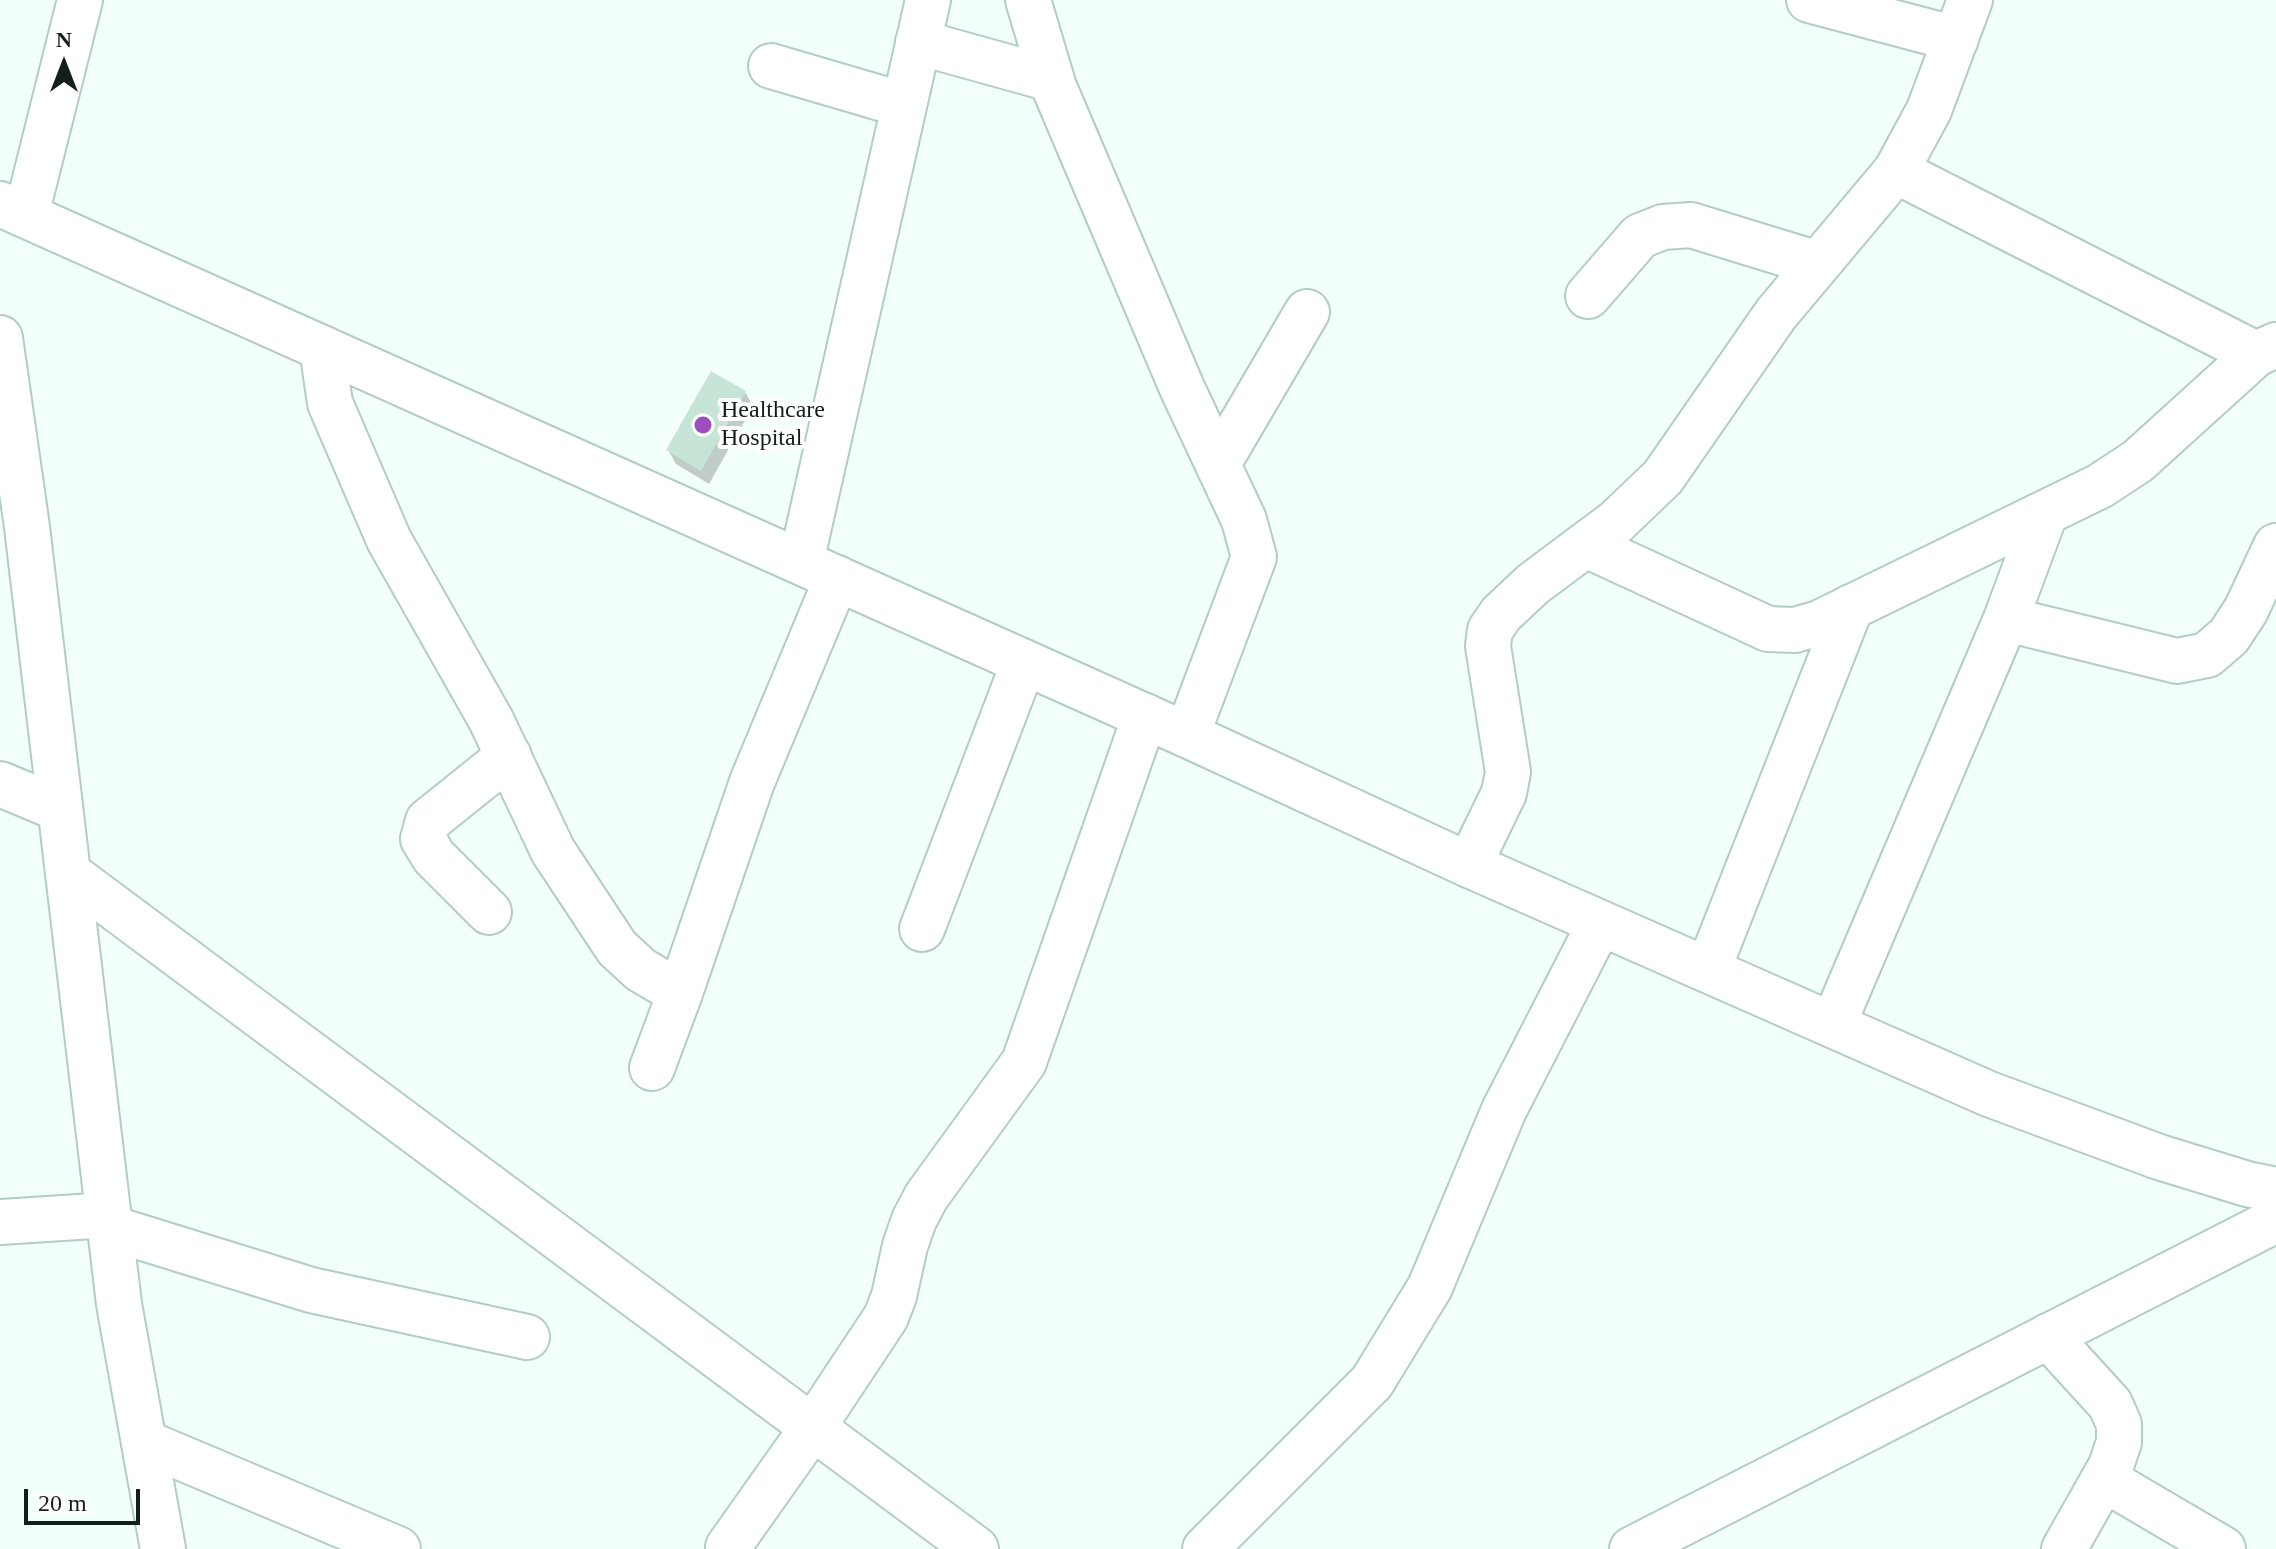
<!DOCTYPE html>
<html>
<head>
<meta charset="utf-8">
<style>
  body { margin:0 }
  #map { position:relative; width:2276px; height:1549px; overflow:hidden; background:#f3fff9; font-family:"Times New Roman",serif }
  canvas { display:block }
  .north { position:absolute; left:24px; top:24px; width:80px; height:80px; -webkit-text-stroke:6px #fff; paint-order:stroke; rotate:0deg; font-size:22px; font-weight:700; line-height:32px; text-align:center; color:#141f1a }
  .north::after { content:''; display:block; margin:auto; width:28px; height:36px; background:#141f1a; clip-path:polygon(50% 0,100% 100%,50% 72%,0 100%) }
  .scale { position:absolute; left:24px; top:1489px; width:116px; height:36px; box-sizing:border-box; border:4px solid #141f1a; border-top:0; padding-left:10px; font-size:24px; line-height:28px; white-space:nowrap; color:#141f1a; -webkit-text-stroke:6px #fff; paint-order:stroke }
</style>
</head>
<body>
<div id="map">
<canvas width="2276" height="1549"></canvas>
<div class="north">N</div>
<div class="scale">20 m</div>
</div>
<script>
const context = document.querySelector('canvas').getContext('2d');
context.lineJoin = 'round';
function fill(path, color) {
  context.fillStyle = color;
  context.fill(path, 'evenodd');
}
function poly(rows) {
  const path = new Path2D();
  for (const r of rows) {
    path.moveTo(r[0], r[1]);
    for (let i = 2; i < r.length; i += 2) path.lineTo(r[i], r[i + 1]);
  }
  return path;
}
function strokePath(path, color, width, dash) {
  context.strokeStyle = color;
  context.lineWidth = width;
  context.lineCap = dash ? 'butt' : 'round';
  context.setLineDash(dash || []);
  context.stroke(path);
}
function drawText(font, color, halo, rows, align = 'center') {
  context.font = font + ' "Times New Roman",serif';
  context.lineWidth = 8;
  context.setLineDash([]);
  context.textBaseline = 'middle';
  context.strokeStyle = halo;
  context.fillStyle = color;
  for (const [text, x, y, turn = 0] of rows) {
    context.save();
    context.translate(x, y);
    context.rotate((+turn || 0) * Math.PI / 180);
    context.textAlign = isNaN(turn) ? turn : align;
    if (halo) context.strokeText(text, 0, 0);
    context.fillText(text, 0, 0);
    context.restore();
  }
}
fill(poly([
  [745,392,753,406,709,484,676,464,668,450]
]), '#0003');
fill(poly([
  [711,371,746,391,701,471,666,450]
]), '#c7e5d6');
const minor = poly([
  [1028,0,1054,87,1182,388,1244,520,1254,557,1187,735],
  [1809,0,1956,39],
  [918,42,1051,79],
  [771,66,904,105],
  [1896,171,2256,354],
  [26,215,80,0],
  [1588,296,1640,236,1663,227,1691,225,1818,264],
  [322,348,330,403,389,540,491,720,553,851,617,948,641,970,680,993],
  [1218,464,1307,312],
  [1586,545,1768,629,1795,630,1819,623,2100,486,2138,461,2256,354,2276,345],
  [801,562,928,0],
  [2006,619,2177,661,2207,655,2229,636,2246,610,2276,546],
  [0,784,60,809],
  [1469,865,1504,793,1508,772,1488,646,1490,630,1501,614,1533,584,1616,522,1663,477,1776,314,1896,171,1929,110,1970,0],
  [68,873,976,1549],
  [489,912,434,857,423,839,428,821,509,756],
  [922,929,1024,662],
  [1708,970,1851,607],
  [1833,1025,2006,619,2045,514],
  [652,1068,680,993,752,782,837,578],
  [0,1222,109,1215],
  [111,1228,311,1290,527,1337],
  [2048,1336,2110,1404,2119,1424,2119,1442,2111,1466,2064,1549],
  [144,1442,398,1549],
  [2104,1479,2223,1549],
  [728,1547,813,1427,886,1317,894,1296,905,1246,914,1220,926,1197,1024,1062,1145,716],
  [1205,1549,1372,1382,1430,1287,1504,1110,1600,923]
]);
const major = poly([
  [0,204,1187,735,1469,865,1989,1094,2159,1157,2247,1184,2276,1190],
  [0,338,27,527,119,1304,163,1549],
  [1632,1549,2276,1220]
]);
strokePath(minor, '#b1cec0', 48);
strokePath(major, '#b1cec0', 48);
strokePath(minor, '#fff', 44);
strokePath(major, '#fff', 44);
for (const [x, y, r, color] of [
  [703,425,10,"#9d4dbe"]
]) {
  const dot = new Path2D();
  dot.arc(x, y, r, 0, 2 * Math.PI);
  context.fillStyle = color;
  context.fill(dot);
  strokePath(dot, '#fff', 3);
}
drawText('24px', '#141f1a', '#fff', [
  ["Healthcare",721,411],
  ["Hospital",721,439]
], 'left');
</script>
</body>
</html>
